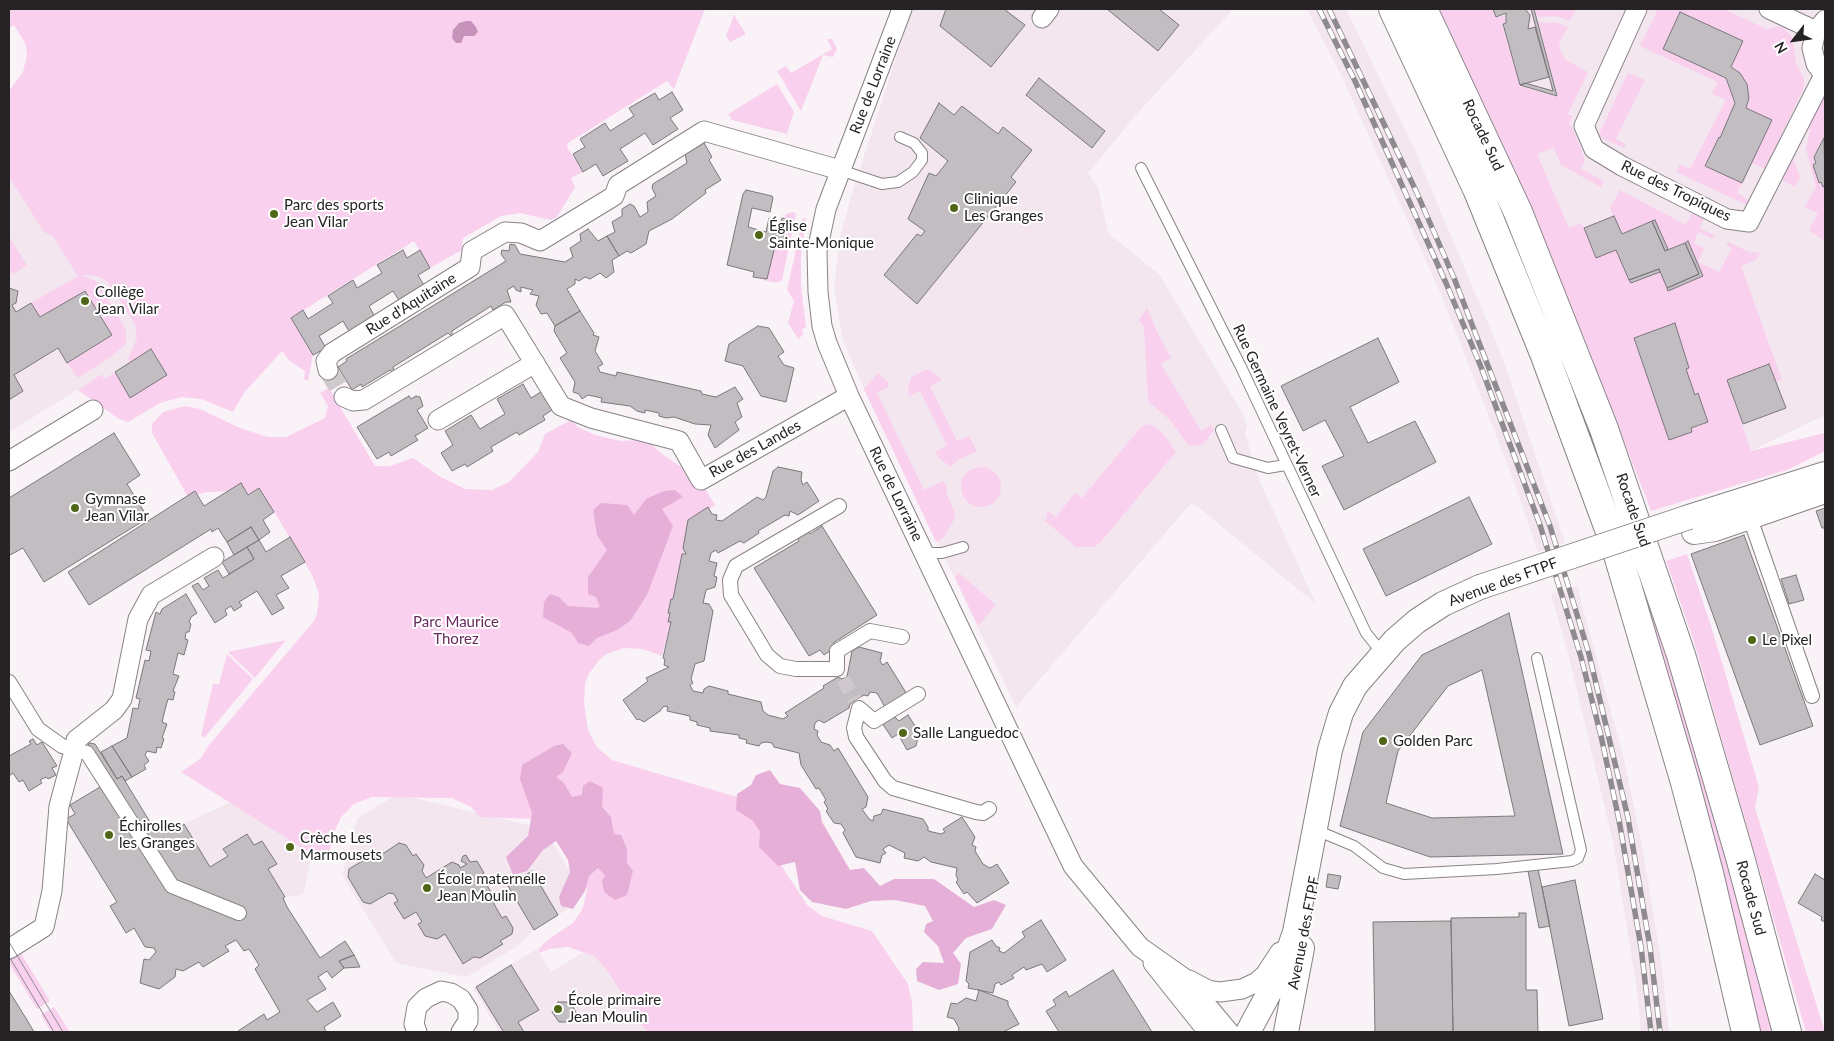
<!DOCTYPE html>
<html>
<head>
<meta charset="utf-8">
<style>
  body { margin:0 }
  #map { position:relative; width:1834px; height:1041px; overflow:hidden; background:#f9f3f7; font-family:Lato,sans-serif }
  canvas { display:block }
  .frame { position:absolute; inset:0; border:10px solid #252324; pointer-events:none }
  .north { position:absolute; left:1769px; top:15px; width:50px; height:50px; -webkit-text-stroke:4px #fff; paint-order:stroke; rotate:240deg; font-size:14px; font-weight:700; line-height:20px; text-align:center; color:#252324 }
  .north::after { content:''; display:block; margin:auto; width:18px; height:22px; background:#252324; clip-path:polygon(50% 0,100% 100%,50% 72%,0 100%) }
</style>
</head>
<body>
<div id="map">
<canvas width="1834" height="1041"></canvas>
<div class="frame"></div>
<div class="north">N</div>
</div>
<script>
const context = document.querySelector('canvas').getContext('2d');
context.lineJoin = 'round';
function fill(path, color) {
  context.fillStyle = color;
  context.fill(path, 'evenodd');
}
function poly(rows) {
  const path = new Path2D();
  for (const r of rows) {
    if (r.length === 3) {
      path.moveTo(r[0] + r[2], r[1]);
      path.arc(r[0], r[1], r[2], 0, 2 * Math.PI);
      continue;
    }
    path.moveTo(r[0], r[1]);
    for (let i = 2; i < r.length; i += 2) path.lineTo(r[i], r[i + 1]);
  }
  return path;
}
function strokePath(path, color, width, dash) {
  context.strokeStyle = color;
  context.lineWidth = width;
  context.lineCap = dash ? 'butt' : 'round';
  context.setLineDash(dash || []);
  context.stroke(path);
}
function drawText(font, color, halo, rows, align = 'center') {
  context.font = font + ' Lato,sans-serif';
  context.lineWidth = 4;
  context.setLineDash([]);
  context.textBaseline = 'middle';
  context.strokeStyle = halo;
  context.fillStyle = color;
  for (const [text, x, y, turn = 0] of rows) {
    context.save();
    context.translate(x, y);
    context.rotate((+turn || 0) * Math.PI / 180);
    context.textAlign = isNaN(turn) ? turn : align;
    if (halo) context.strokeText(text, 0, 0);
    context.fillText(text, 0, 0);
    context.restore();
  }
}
fill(poly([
  [912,9,1233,9,1135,116,1088,173,1098,187,1108,233,1160,275,1244,416,1247,425,1245,433,1257,475,1316,604,1192,502,1016,707,864,389,843,341,834,288,840,237,853,190],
  [1307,9,1346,9,1414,148,1503,359,1565,543,1538,552,1510,471,1441,294,1343,79],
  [1458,9,1825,9,1825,415,1751,451,1655,477],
  [9,100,203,368,127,416,102,375,9,432],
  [1577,586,1624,759,1643,851,1661,959,1669,1032,1641,1032,1636,984,1613,842,1569,657,1551,594],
  [397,794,545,829,573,877,566,910,530,933,519,945,467,977,396,963,342,875,357,819],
  [244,796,317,834,303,895,285,897,268,869,276,864,262,841,254,845,223,849,228,856,210,867,184,824],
  [592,947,645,1032,493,1032,498,1029,473,988,537,949,551,972]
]), '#f3e6ef');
fill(poly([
  [9,9,705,9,674,89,667,81,568,143,567,147,583,172,571,178,575,187,557,217,551,220,520,213,501,216,463,238,462,250,430,268,414,241,291,318,313,355,308,381,304,379,305,371,290,361,282,351,244,393,233,412,201,399,182,397,160,403,128,422,119,419,78,390,102,374,105,379,115,372,118,376,133,361,130,362,128,359,137,338,135,324,107,281,97,276,77,275,53,236,44,232,9,177,9,91,23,72,27,54,25,43,14,25,9,28],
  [1439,9,1493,9,1496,18,1505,15,1505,22,1502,25,1520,86,1558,97,1538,22,1558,23,1568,27,1559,43,1561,53,1566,60,1588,72,1568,114,1572,116,1569,124,1574,131,1585,160,1581,169,1604,181,1601,187,1561,165,1554,148,1537,154,1569,228,1581,223,1584,228,1613,216,1610,208,1620,190,1686,225,1693,211,1705,216,1700,228,1714,235,1713,239,1698,232,1694,243,1704,248,1698,262,1719,272,1732,248,1726,245,1728,242,1749,252,1760,253,1756,260,1741,266,1782,380,1776,382,1769,364,1727,380,1751,451,1825,433,1825,451,1787,470,1651,511,1579,325,1518,178],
  [1535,9,1576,9,1570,21,1556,16,1538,17],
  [1658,9,1723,9,1767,29,1781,26,1792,37,1796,63,1804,79,1804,88,1765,169,1752,163,1737,193,1749,200,1747,205,1676,172,1680,164,1690,169,1726,100,1712,94,1718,82,1640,46],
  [734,15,746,34,730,42,726,36],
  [827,39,832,39,837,49,833,57,823,55,801,111,777,71,786,66,791,73,832,49],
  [1628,73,1645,80,1616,139,1626,144,1624,148,1598,136],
  [777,84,794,112,787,134,732,120,728,114],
  [1825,98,1825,241,1809,230,1818,213,1805,207,1816,187,1806,149,1814,107],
  [1792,155,1800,177,1795,187,1780,179],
  [793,212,796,214,782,280,777,283,763,280,768,277,777,238,784,239,788,219,785,218,786,214],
  [803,218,806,219,801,256,801,286,806,328,802,329,803,335,798,339,788,323,794,301,787,290],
  [9,237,27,265,13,274,9,268],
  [80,275,96,281,112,306,99,314,85,291,40,317,31,303],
  [1147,308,1159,336,1171,358,1161,364,1201,431,1211,425,1214,430,1203,444,1189,446,1170,420,1148,401,1144,327,1139,320],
  [115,311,126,330,126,344,112,356,78,378,67,363,112,335,102,319],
  [924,370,930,370,942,380,930,386,957,441,969,436,977,451,958,460,951,467,940,459,935,452,947,446,920,391,909,396,908,390,911,378],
  [878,373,889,383,888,387,877,393,924,490,943,481,946,485,947,494,955,513,953,522,944,537,936,542,864,389],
  [329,388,375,466,390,466,413,458,439,476,465,489,492,490,509,482,538,452,545,434,571,420,578,427,595,435,621,441,637,440,652,444,658,451,678,465,695,472,715,505,703,513,688,538,673,598,672,617,662,656,643,649,624,648,607,654,599,660,588,675,585,684,584,702,588,730,597,747,612,760,737,797,807,905,822,916,872,931,908,984,912,1002,913,1032,646,1032,606,969,594,956,568,947,549,949,540,953,538,950,546,941,573,923,583,908,587,890,580,864,536,819,480,817,471,807,452,798,372,797,354,804,341,817,333,835,328,860,315,856,181,772,201,758,209,745,313,622,317,614,319,594,312,575,272,508,258,496,240,491,207,492,188,497,152,433,152,424,163,412,185,406,200,409,240,428,268,437,286,437,325,418,328,406,320,393],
  [1149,424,1155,426,1166,437,1176,453,1168,461,1100,543,1094,547,1076,547,1043,519,1047,519,1047,510,1056,517,1075,493,1082,498,1141,427],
  [1603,457,1673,670,1776,1032,1756,1032,1618,521,1599,458],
  [981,487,20],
  [1687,554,1712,629,1759,787,1755,808,1825,1032,1806,1032,1694,642,1666,561],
  [959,573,996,605,978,626,955,577],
  [286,640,255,678,228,652],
  [227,654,253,679,204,738,201,735,213,684,219,684],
  [19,950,50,1001,37,1009,9,963,9,957],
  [54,1007,70,1032,51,1032,41,1015]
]), '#f9d1ef');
fill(poly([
  [675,490,683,497,662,509,673,526,647,595,630,621,617,630,597,638,589,646,578,643,572,633,543,617,544,602,550,594,559,597,568,606,597,608,600,606,596,597,588,594,588,577,607,550,597,535,593,510,601,503,627,505,634,515,646,499,664,491],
  [563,744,572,753,563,772,556,777,564,783,572,797,582,795,583,786,590,781,603,788,602,807,611,817,614,834,621,835,627,849,627,863,633,871,627,895,615,900,604,892,602,881,605,875,598,868,589,876,585,891,573,909,561,906,559,897,570,872,568,860,556,841,543,850,527,871,513,875,506,857,528,836,532,813,520,779,522,765,554,746],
  [770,770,780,784,800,788,820,811,822,822,850,870,864,868,880,886,894,879,934,879,974,907,994,900,1006,905,992,929,966,938,953,953,961,964,958,984,939,990,917,981,916,969,923,962,944,963,938,946,924,932,926,924,933,921,925,906,895,900,871,901,846,909,812,902,800,890,795,862,778,866,759,847,760,832,752,820,736,810,737,794,751,785,756,775]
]), '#e6afd8');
fill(poly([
  [466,21,471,21,476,27,478,32,474,36,464,36,461,43,456,43,452,38,453,30,459,23]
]), '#c792ba');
const building = poly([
  [946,9,1004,9,1025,25,991,67,940,26,946,9],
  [1107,9,1159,9,1179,25,1158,51,1107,9],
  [1493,9,1525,9,1530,15,1528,29,1535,27,1549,77,1520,85,1503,24,1506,23,1506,13,1496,17,1493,9],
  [1531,9,1534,9,1557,96,1520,85,1525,83,1553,91,1531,9],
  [1680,12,1743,41,1731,67,1740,73,1747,84,1749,98,1746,108,1772,120,1742,183,1705,166,1719,137,1720,138,1735,103,1726,78,1663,49,1680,12],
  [1039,78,1105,131,1092,148,1026,95,1039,78],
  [672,92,683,110,670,118,678,129,653,145,645,133,620,149,628,161,603,176,596,164,583,172,573,154,585,147,580,139,605,123,610,131,634,116,629,108,655,93,659,100,672,92],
  [939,103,954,115,962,106,998,134,1003,127,1032,150,1011,177,1016,182,917,304,884,275,917,234,921,236,925,231,908,219,929,173,936,176,948,161,920,138,939,103],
  [1824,138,1825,186,1823,187,1821,182,1819,183,1813,165,1816,163,1814,157,1824,138],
  [704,143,712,157,709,160,721,180,705,190,706,193,672,219,649,231,646,244,631,253,627,251,619,256,607,236,615,232,612,222,622,216,622,209,630,204,634,206,640,217,648,212,647,202,656,196,652,188,653,184,687,163,685,154,704,143],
  [746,190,772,196,773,198,770,212,752,208,748,227,766,232,769,218,781,222,782,218,788,219,783,239,777,238,767,279,753,277,754,272,727,265,743,194,746,190],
  [1614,216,1622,234,1652,221,1665,251,1685,243,1699,274,1667,288,1659,269,1629,280,1616,250,1596,258,1584,228,1614,216],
  [1655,220,1668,249,1665,251,1652,221,1655,220],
  [588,229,598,241,607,236,619,256,612,260,614,272,606,278,600,273,590,279,585,277,579,281,575,279,575,284,567,289,580,311,555,326,547,313,541,314,536,305,539,296,530,294,533,290,521,287,521,292,516,290,514,286,507,290,511,302,506,302,493,310,491,306,452,331,452,337,448,333,393,367,394,373,390,370,362,387,361,384,352,390,338,367,347,361,346,359,506,261,501,254,502,250,509,251,510,244,515,245,520,254,565,262,573,257,570,248,581,241,580,234,588,229],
  [1688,241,1703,276,1668,291,1667,288,1699,274,1685,243,1688,241],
  [403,250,407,258,420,250,430,268,418,275,425,287,400,302,393,291,369,306,375,317,350,333,343,321,319,336,326,348,313,355,291,318,303,310,308,319,333,303,328,296,353,280,357,288,382,273,377,265,403,250],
  [1659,269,1660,272,1631,283,1629,280,1659,269],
  [9,288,18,291,16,303,12,305,16,312,31,303,40,317,85,291,112,335,67,363,58,348,14,375,23,391,9,400,9,288],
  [580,311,594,333,593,335,599,337,595,351,603,364,598,367,600,372,616,376,617,372,701,391,702,394,716,397,735,387,743,399,737,403,742,417,735,422,739,430,715,448,708,435,711,425,695,424,674,417,666,418,659,416,659,413,645,410,645,413,637,411,630,406,601,402,602,398,588,395,582,399,579,394,573,392,575,382,560,358,567,353,554,331,555,326,580,311],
  [1675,323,1689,368,1686,369,1695,395,1698,393,1708,422,1691,428,1692,432,1669,440,1634,338,1675,323],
  [758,326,769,328,784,352,778,356,784,365,794,368,786,402,761,396,743,366,725,361,729,344,758,326],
  [1378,338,1399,382,1350,407,1368,443,1415,421,1436,462,1344,510,1322,466,1344,456,1325,420,1303,431,1281,386,1378,338],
  [151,349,167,375,130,398,115,372,151,349],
  [1769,364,1786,408,1743,424,1727,380,1769,364],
  [523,384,531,398,544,390,555,408,543,416,545,420,519,435,517,432,491,447,493,451,467,467,465,464,452,471,441,453,453,445,445,431,471,415,480,429,505,414,497,399,523,384],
  [409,396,411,399,416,396,420,397,423,406,417,410,428,428,415,436,418,440,391,456,389,452,377,459,357,427,409,396],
  [114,433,140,475,127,484,148,518,44,582,23,548,10,555,9,553,9,498,114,433],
  [778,467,802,472,801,480,803,485,807,482,819,501,798,515,790,511,789,516,785,515,758,531,759,533,744,543,740,541,718,553,716,550,711,553,709,561,717,563,714,576,717,577,715,587,706,590,703,603,709,604,713,611,704,661,695,664,691,679,693,683,690,685,693,691,703,693,704,689,709,686,728,691,728,694,761,702,763,711,768,715,783,719,788,716,785,713,824,688,823,686,838,677,842,679,847,677,852,651,859,647,882,653,880,661,883,665,887,662,908,696,886,709,877,693,870,692,868,696,864,695,855,700,850,704,849,708,824,723,819,720,815,723,814,729,818,731,817,735,821,742,830,745,834,751,838,748,868,797,866,807,862,809,869,819,873,821,874,816,881,814,883,809,923,819,928,827,928,831,941,834,945,832,943,829,962,817,975,837,972,845,976,847,975,851,983,864,990,868,997,864,1009,883,977,903,967,892,964,894,956,882,958,880,956,875,957,868,931,862,924,857,918,861,904,858,905,853,889,845,883,849,886,853,882,855,880,863,856,857,843,833,845,830,841,824,834,823,826,811,828,809,824,802,826,800,819,788,816,789,801,765,799,753,774,747,772,743,766,742,761,743,759,746,746,743,747,740,739,738,739,735,710,731,710,728,697,725,697,722,690,720,690,716,667,711,668,707,664,706,660,711,644,722,639,719,637,720,623,700,648,681,646,678,669,667,664,665,665,659,663,658,671,622,668,622,670,613,668,613,671,599,673,599,682,554,686,554,683,548,688,520,708,507,712,514,717,515,716,520,722,521,757,497,763,500,766,497,773,471,778,467],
  [241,483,248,495,259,488,274,512,263,520,270,532,259,540,251,527,227,542,218,528,212,532,211,529,89,605,68,572,195,491,204,506,241,483],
  [1469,497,1492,544,1386,596,1363,549,1469,497],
  [1825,508,1825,528,1822,528,1816,511,1825,508],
  [822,526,877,615,833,643,836,647,824,655,820,650,809,656,754,568,799,541,796,536,807,529,810,534,822,526],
  [251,527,259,540,234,555,227,542,251,527],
  [1744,535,1813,726,1760,745,1691,554,1744,535],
  [290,537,305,562,281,576,289,588,276,595,284,608,272,615,257,591,239,602,242,606,234,611,231,606,225,610,227,615,215,623,192,586,198,583,203,590,209,586,204,578,218,570,223,578,254,559,247,547,259,540,266,552,290,537],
  [247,547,254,559,229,574,222,562,247,547],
  [1796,575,1804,600,1789,604,1781,579,1796,575],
  [186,594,197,613,191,617,189,622,191,624,189,632,186,632,185,639,188,640,184,655,178,653,173,674,179,676,173,691,175,692,173,700,168,699,166,706,162,722,167,724,162,738,164,739,161,748,157,747,156,753,147,751,145,755,149,761,144,765,146,769,132,777,112,746,127,738,133,708,138,709,140,699,136,698,145,660,149,661,151,651,146,650,156,612,160,614,162,609,186,594],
  [1509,613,1563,854,1430,857,1340,826,1363,732,1422,655,1509,613],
  [1482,670,1515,816,1432,818,1386,803,1398,751,1448,686,1482,670],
  [908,715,919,732,916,746,907,750,898,734,892,738,882,723,894,716,899,721,908,715],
  [33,739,37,745,42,742,57,766,52,768,56,775,48,779,46,777,40,780,42,783,29,791,23,780,19,782,13,773,9,776,9,756,31,744,29,741,33,739],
  [89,743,95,744,117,779,122,776,153,827,166,820,173,831,184,824,210,867,228,856,223,849,247,834,254,845,262,841,277,864,268,869,285,897,283,898,287,907,320,958,345,941,354,955,339,961,344,968,332,978,327,971,318,977,326,989,307,1000,317,1012,333,1002,341,1016,324,1027,326,1032,331,1032,239,1032,238,1031,264,1014,267,1020,280,1012,255,969,259,965,249,949,244,951,236,940,225,946,229,951,203,967,199,962,183,971,176,969,175,977,159,989,140,983,144,959,149,960,156,952,154,948,145,947,134,928,126,933,110,906,117,902,66,819,75,814,70,805,100,787,85,761,89,743],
  [112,746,132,777,125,781,122,776,117,779,101,752,112,746],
  [399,843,406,845,413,856,416,854,424,865,422,871,426,878,452,862,459,865,460,868,467,864,461,861,463,856,466,855,470,862,477,861,484,873,481,875,495,899,494,904,502,918,506,916,513,928,512,934,500,941,503,944,480,958,474,957,463,964,445,934,437,939,425,936,418,924,422,922,416,912,404,919,394,903,398,901,394,894,389,893,370,904,363,902,348,877,349,869,379,851,384,853,399,843],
  [1538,869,1550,926,1539,928,1528,871,1538,869],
  [532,871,558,915,534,930,508,886,532,871],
  [1328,874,1341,876,1338,889,1326,887,1328,874],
  [1815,874,1825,880,1825,922,1821,920,1822,917,1798,903,1815,874],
  [1575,880,1603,1019,1569,1026,1542,887,1575,880],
  [1519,913,1526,913,1526,990,1537,990,1538,1032,1453,1032,1451,918,1519,917,1519,913],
  [1041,920,1066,960,1047,972,1042,964,1026,970,1024,967,1012,975,1014,978,1001,985,999,982,995,984,993,993,968,988,969,984,966,981,970,952,992,940,996,946,1000,948,999,951,1004,953,1025,937,1022,932,1041,920],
  [1451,921,1453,1032,1375,1032,1373,922,1451,921],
  [354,955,360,967,344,968,339,961,354,955],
  [511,965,539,1010,518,1022,524,1032,501,1032,503,1031,476,987,511,965],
  [1113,970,1152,1032,1059,1032,1046,1011,1056,1005,1053,1000,1066,991,1069,997,1113,970],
  [979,990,1008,1001,1008,1005,1019,1024,1003,1032,958,1032,959,1028,954,1019,947,1017,951,1003,957,1004,966,998,976,1001,979,990],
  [9,991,27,1020,34,1032,9,1032,9,991],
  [558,1002,570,1002,576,1012,570,1022,559,1022,552,1012,558,1002]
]);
fill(building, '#c2bdc1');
strokePath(building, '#7c777b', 1);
strokePath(poly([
  [843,679,855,700]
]), '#cfc9cd', 14, [14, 7]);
strokePath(poly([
  [328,370,344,397]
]), '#cfc9cd', 19, [19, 9]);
const service = poly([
  [1141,168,1241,367,1366,633,1383,654],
  [840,170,882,184,898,182,913,172,922,160,922,153,914,143,900,137],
  [1221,430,1233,458,1268,468,1285,465],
  [924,553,942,553,963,547],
  [1323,833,1354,846,1383,868,1404,874,1497,869,1572,861,1578,858,1581,850,1537,658]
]);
const pedestrian = poly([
  [839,506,736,566,730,580,731,595,767,655,780,666,796,669,837,669,837,651,870,631,902,637],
  [1750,518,1812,696],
  [9,682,38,729,62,746,87,753,172,886,239,913],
  [918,694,874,721,859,708,854,728,856,737,885,781,893,788,976,812,983,813,989,809]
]);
const minor = poly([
  [902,9,826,209,817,251,818,292,822,326,827,343,849,396,1073,866,1140,947,1184,978,1229,1032],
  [1637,9,1584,126,1594,149,1622,166,1727,219,1749,222,1824,75],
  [1769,9,1816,31],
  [1042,18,1049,9],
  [1825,20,1816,31,1812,48,1816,64,1825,76],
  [328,370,326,361,332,353,470,267,472,251,505,232,521,233,540,241,614,196,618,185,704,131,840,170],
  [344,397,353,401,364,400,505,315,561,406,591,418,679,441,701,480,849,396],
  [438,420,535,363],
  [9,461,93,410],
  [76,740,114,710,122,699,138,619,151,595,214,557],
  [9,949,44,927,52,891,59,806,72,758],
  [1153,963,1208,1032],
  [1189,980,1208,990,1220,992,1242,989,1257,982,1265,975,1280,952],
  [417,1032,414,1024,417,1007,426,998,441,991,451,993,461,999,468,1010,468,1021,461,1032]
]);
const tertiary = poly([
  [1689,517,1825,474],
  [1694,532,1715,529,1825,491],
  [1248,1032,1283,967,1295,932,1330,750,1341,713,1355,686,1395,640,1417,621,1443,604,1480,587],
  [1286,1032,1302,948]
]);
const trunk = poly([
  [1393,9,1478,191,1544,353,1616,548,1684,779,1709,873,1746,1032],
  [1423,9,1518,212,1604,429,1681,655,1740,857,1787,1032]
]);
strokePath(service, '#888386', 12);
strokePath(pedestrian, '#888386', 16);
strokePath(minor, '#888386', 21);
strokePath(tertiary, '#888386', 26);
strokePath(trunk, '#888386', 30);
strokePath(service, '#fff', 10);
strokePath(pedestrian, '#fff', 14);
strokePath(minor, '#fff', 19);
strokePath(tertiary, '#fff', 24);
strokePath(trunk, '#fff', 28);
strokePath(poly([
  [9,942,63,1032],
  [10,958,54,1032]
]), '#8e8a8d', 1);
const rail = poly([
  [1319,9,1355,81,1446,283,1481,367,1540,525,1581,657,1601,736,1619,820,1641,947,1651,1032],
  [1329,9,1416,191,1454,278,1550,526,1589,654,1628,818,1650,947,1660,1032]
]);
strokePath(rail, '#8e8a8d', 5.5);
strokePath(rail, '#fff', 4, [11]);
const tertiaryBridge = poly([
  [1480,587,1689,517]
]);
strokePath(tertiaryBridge, '#888386', 26, []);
strokePath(tertiaryBridge, '#fff', 24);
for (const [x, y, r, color] of [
  [954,208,5,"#4e6616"],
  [274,214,5,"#4e6616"],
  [759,235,5,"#4e6616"],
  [85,301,5,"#4e6616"],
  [75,508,5,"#4e6616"],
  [1752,640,5,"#4e6616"],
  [903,733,5,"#4e6616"],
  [1383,741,5,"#4e6616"],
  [109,835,5,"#4e6616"],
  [290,847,5,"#4e6616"],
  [427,888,5,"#4e6616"],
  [558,1009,5,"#4e6616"]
]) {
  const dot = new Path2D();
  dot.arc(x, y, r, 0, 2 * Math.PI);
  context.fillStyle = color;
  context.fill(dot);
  strokePath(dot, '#fff', 2);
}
drawText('15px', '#252324', '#fff', [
  ["Rue de Lorraine",873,85,-69],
  ["Rocade Sud",1483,135,65],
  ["Rue des Tropiques",1676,191,26],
  ["Rue d'Aquitaine",411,304,-32],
  ["Rue Germaine Veyret-Verner",1277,411,65],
  ["Rue des Landes",755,449,-29],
  ["Rue de Lorraine",896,494,64],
  ["Rocade Sud",1633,510,71],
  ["Avenue des FTPF",1503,582,-20],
  ["Rocade Sud",1751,898,75],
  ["Avenue des FTPF",1304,933,-79]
]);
drawText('15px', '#252324', '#fff', [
  ["Clinique",964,199],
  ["Les Granges",964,216],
  ["Parc des sports",284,205],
  ["Jean Vilar",284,222],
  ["Église",769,226],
  ["Sainte-Monique",769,243],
  ["Collège",95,292],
  ["Jean Vilar",95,309],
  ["Gymnase",85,499],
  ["Jean Vilar",85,516],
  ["Le Pixel",1762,640],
  ["Salle Languedoc",913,733],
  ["Golden Parc",1393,741],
  ["Échirolles",119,826],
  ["les Granges",119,843],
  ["Crèche Les",300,838],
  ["Marmousets",300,855],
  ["École maternelle",437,879],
  ["Jean Moulin",437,896],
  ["École primaire",568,1000],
  ["Jean Moulin",568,1017]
], 'left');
drawText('15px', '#68295c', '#fff', [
  ["Parc Maurice",456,622],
  ["Thorez",456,639]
]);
</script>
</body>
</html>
